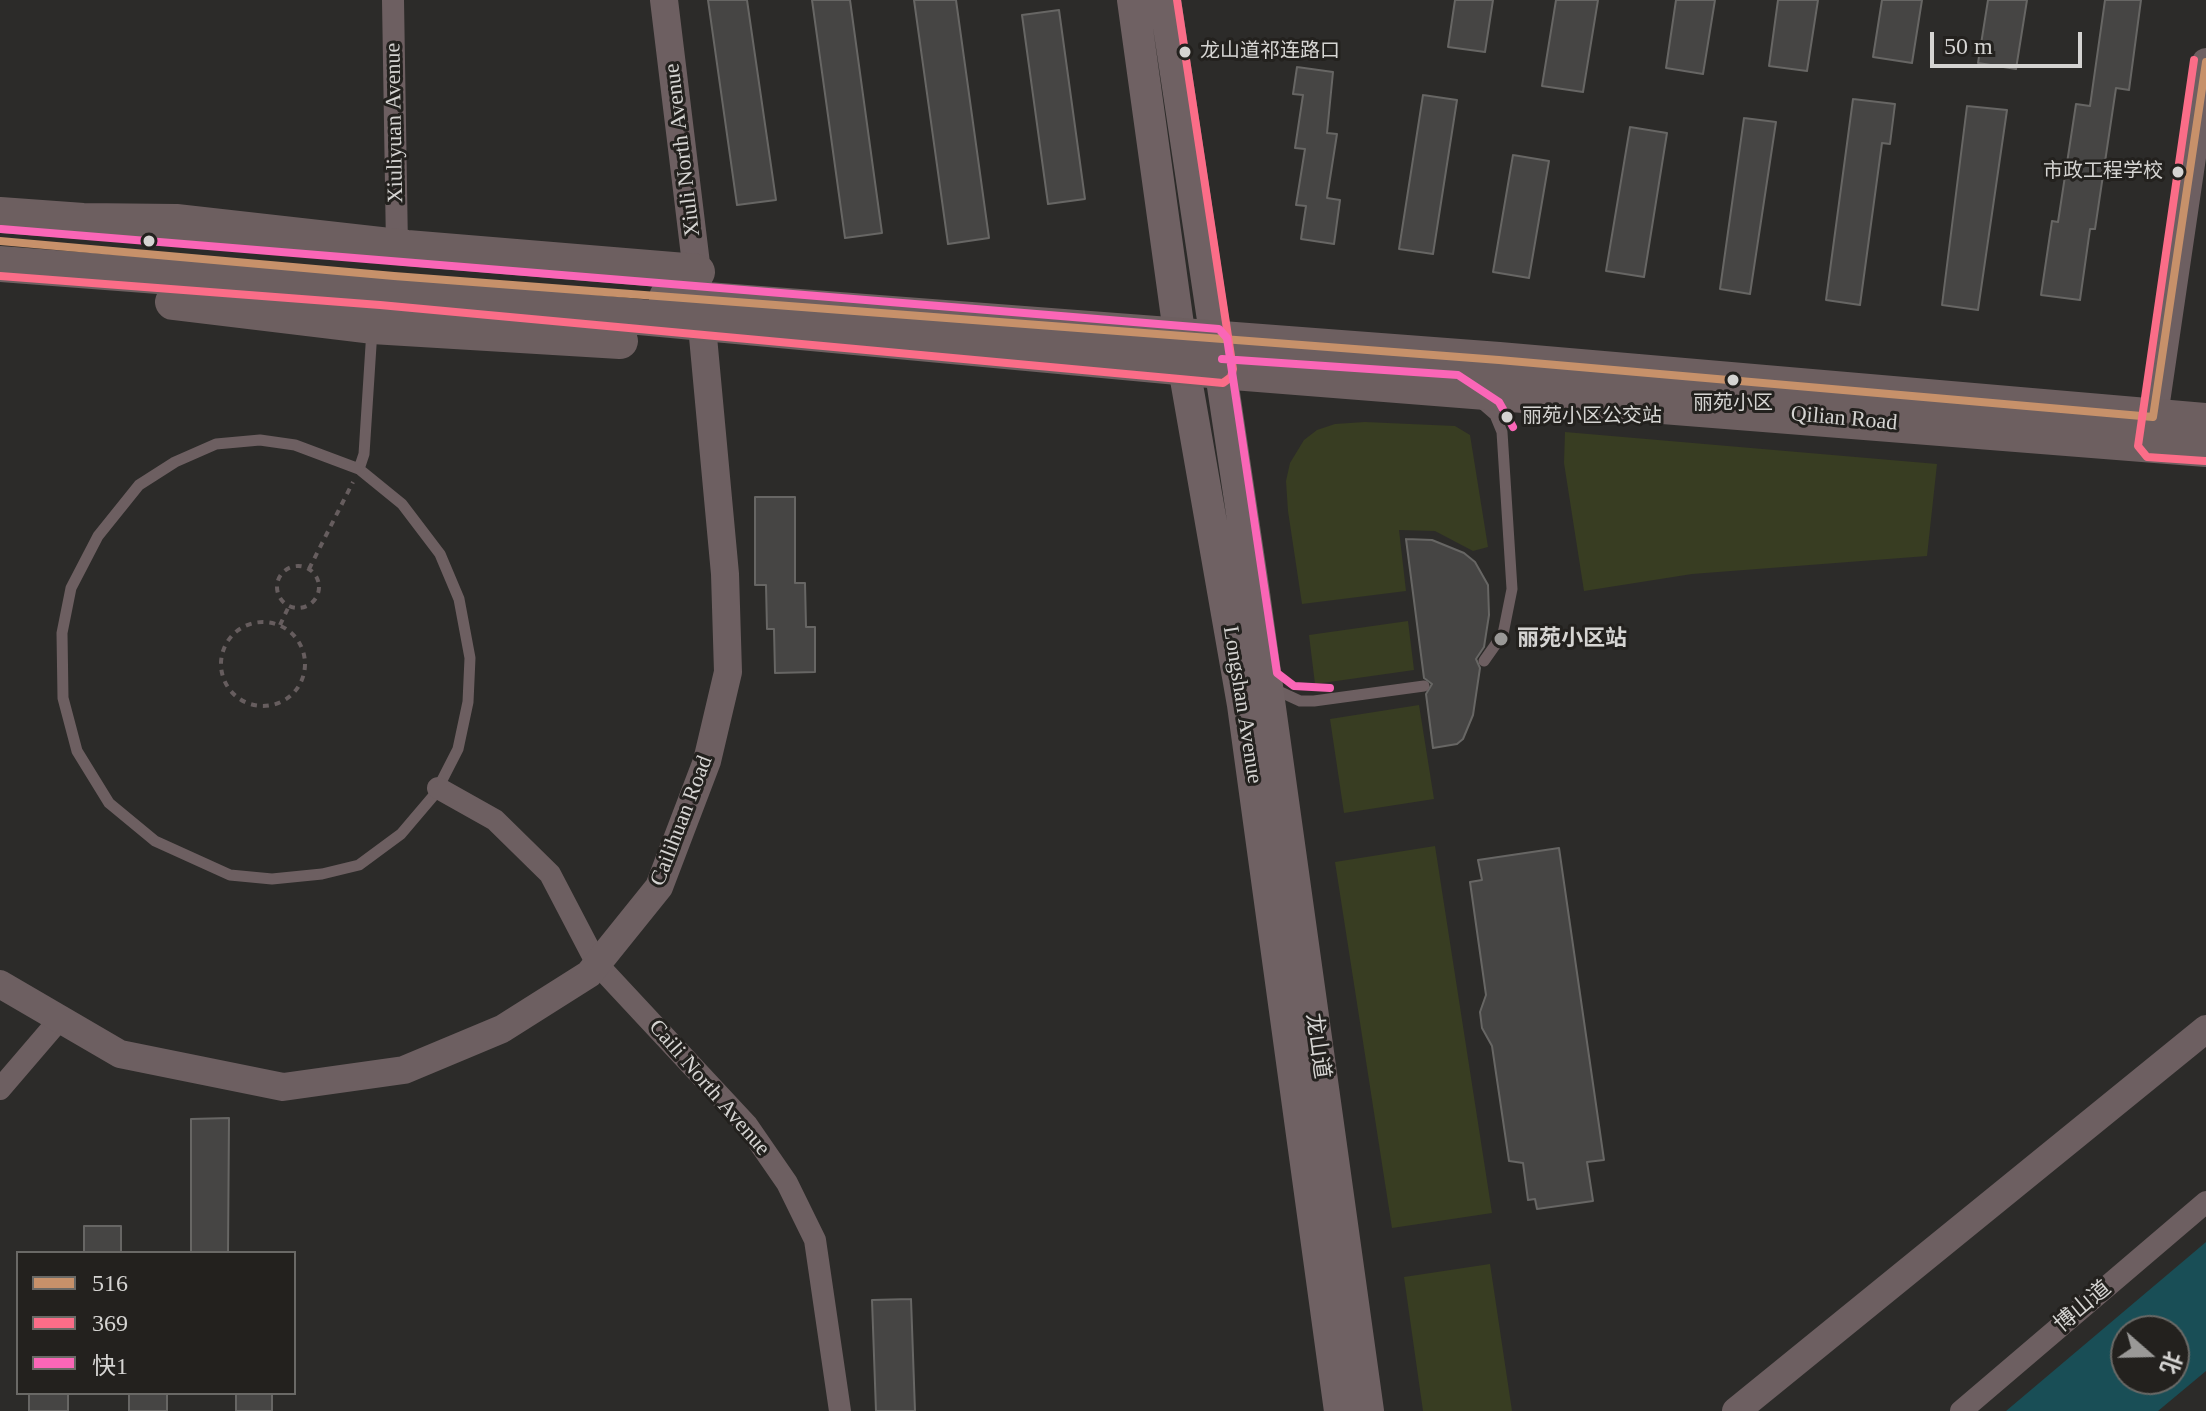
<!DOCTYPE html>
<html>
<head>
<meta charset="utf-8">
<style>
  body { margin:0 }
  #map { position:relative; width:2206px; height:1411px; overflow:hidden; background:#2c2b29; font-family:"Times New Roman","Noto Sans SC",serif }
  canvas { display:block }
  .legend { position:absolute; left:16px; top:1251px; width:280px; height:144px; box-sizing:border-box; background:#23211e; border:2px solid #6a6966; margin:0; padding:10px 14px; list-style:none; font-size:24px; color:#d5d4d2 }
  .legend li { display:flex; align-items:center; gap:16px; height:40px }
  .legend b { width:40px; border:2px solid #6a6966 }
  .north { position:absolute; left:2110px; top:1315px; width:80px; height:80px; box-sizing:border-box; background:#23211e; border:2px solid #6a6966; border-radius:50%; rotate:110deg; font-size:22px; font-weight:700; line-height:32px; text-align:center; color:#d5d4d2 }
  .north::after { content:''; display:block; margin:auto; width:28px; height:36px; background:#9a9997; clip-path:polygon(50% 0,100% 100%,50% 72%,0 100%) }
  .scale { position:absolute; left:1930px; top:32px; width:152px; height:36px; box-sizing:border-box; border:4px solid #d5d4d2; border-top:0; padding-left:10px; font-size:24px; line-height:28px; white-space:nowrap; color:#d5d4d2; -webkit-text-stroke:6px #23211e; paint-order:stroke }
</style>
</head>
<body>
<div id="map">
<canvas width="2206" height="1411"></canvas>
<ul class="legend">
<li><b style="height:10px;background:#c7916a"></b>516</li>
<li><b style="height:10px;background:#fb6d88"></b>369</li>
<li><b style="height:10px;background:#fa66b7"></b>快1</li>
</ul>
<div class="north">北</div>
<div class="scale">50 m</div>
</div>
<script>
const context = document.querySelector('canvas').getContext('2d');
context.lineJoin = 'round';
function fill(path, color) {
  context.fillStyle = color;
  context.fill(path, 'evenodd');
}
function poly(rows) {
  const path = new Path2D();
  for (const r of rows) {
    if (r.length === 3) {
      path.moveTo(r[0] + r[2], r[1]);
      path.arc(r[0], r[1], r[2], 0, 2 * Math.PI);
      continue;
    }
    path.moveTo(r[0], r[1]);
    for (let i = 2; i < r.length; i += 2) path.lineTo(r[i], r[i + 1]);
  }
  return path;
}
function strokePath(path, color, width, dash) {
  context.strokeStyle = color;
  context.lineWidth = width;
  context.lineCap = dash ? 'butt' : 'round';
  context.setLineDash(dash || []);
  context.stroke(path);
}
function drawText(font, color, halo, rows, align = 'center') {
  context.font = font + ' "Times New Roman","Noto Sans SC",serif';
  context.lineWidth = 6;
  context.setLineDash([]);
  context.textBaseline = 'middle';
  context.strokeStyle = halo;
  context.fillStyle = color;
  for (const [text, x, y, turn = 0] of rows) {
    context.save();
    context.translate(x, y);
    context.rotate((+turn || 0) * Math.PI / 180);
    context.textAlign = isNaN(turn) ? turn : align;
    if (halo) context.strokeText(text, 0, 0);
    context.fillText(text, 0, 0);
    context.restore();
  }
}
fill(poly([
  [1365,422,1455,426,1470,435,1488,547,1473,551,1435,531,1399,530,1406,591,1302,604,1288,511,1286,481,1290,463,1304,440,1317,430,1335,424],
  [1565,432,1937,464,1927,556,1692,574,1584,591,1564,463],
  [1408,621,1414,670,1315,684,1309,635],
  [1419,705,1434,799,1344,813,1330,719],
  [1435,846,1492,1213,1392,1228,1335,862],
  [1490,1264,1512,1411,1423,1411,1404,1277]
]), '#383d22');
fill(poly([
  [2206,1242,2206,1371,2158,1411,2006,1411],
  [2126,1331,2174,1331,2174,1379,2126,1379]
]), '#194e56');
const building = poly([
  [708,0,747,0,776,200,737,205,708,0],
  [812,0,850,0,882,233,845,238,812,0],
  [914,0,956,0,989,238,948,244,914,0],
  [1455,0,1493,0,1485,52,1448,47,1455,0],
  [1556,0,1598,0,1583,92,1542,86,1556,0],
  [1676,0,1715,0,1703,74,1666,68,1676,0],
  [1778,0,1818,0,1807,71,1769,66,1778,0],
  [1882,0,1922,0,1912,63,1873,57,1882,0],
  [1988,0,2027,0,2016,69,1978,63,1988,0],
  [2105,0,2141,0,2129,90,2116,88,2095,229,2090,229,2080,300,2041,295,2052,221,2058,222,2076,104,2090,106,2105,0],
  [1059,10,1085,199,1048,204,1022,15,1059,10],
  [1297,67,1333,72,1327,133,1337,134,1327,198,1340,200,1334,244,1301,239,1306,206,1296,205,1305,149,1295,148,1303,95,1293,94,1297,67],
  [1423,95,1457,100,1433,254,1399,249,1423,95],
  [1853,99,1895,104,1890,144,1882,143,1860,305,1826,300,1853,99],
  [1967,106,2007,110,1978,310,1942,305,1967,106],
  [1744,118,1776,122,1750,294,1720,289,1744,118],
  [1630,127,1667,133,1644,277,1606,271,1630,127],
  [1513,155,1549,161,1529,278,1493,272,1513,155],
  [755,497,795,497,795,583,805,583,806,627,815,627,815,672,775,673,774,629,767,629,766,585,755,585,755,497],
  [1406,539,1432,540,1464,553,1475,562,1488,585,1489,615,1484,647,1476,659,1480,668,1473,715,1463,739,1457,744,1433,748,1426,694,1432,684,1424,678,1406,539],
  [1559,848,1604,1160,1587,1162,1593,1201,1537,1209,1535,1199,1528,1200,1523,1163,1509,1161,1492,1046,1482,1028,1480,1012,1486,995,1470,882,1482,880,1478,860,1559,848],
  [229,1118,228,1253,191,1253,191,1119,229,1118],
  [84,1226,121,1226,121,1253,84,1253,84,1226],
  [911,1299,915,1411,876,1411,872,1300,911,1299],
  [29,1393,68,1393,68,1411,29,1411,29,1393],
  [129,1393,167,1393,167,1411,129,1411,129,1393],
  [236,1393,272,1393,272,1411,236,1411,236,1393]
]);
fill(building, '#464544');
strokePath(building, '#676664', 2);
strokePath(poly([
  [298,587,21],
  [309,569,353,482],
  [263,664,42],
  [280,625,289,606]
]), '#665d5e', 4, [6, 6]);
strokePath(poly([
  [1480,402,1495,415,1502,432,1512,589,1503,634,1484,661],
  [260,440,295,445,359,469,402,504,440,554,459,599,470,658,468,702,458,749,435,794,401,834,359,865,322,874,272,879,230,875,155,841,109,803,77,751,63,698,62,633,71,588,98,536,139,485,175,462,216,444,260,440],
  [359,469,364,454,372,330],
  [1274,689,1300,701,1314,701,1424,686]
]), '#6d5f61', 11);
strokePath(poly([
  [393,0,397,247],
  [438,788,495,820,550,874,597,964,747,1125,787,1183,815,1240,840,1411],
  [0,1089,60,1019],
  [1961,1411,2206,1202]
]), '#6d5f61', 22);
strokePath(poly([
  [2151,436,2206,62],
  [0,984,120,1054,283,1087,404,1070,502,1029,589,974,659,887,707,761,728,672,725,574,697,272,664,0],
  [1736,1411,2206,1029]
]), '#6d5f61', 28);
strokePath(poly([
  [1133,0,1184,368,1243,705,1340,1411],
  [1165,0,1254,593,1368,1411]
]), '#6f6163', 32);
strokePath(poly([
  [0,215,83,221,176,222,407,248,697,272],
  [0,264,381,293,1221,371,2206,449],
  [667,297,1499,360,2206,421],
  [173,302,372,326,620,341]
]), '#6d5f60', 36);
strokePath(poly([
  [0,241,394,276,1499,360,2153,417,2206,62]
]), '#c7916a', 8);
strokePath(poly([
  [2194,60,2138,446,2147,457,2205,461],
  [0,276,380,305,1223,383,1231,377,1233,369,1177,0]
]), '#fb6d88', 8);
strokePath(poly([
  [1,229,1219,329,1227,338,1277,673,1294,686,1330,688],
  [1222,359,1458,375,1499,402,1513,427]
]), '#fa66b7', 8);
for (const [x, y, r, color] of [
  [1185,52,7,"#d5d4d2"],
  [2178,172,7,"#d5d4d2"],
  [149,241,7,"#d5d4d2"],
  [1733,380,7,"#d5d4d2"],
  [1507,417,7,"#d5d4d2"],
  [1501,639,8,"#9a9997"]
]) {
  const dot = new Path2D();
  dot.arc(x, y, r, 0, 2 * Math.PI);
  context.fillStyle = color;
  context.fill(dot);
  strokePath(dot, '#23211e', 3);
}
drawText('20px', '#d5d4d2', '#23211e', [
  ["龙山道祁连路口",1200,52],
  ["市政工程学校",2163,172,"right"],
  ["丽苑小区",1733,404,"center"],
  ["丽苑小区公交站",1522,417]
], 'left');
drawText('22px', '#d5d4d2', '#23211e', [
  ["Xiuliyuan Avenue",395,123,-91],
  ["Xiuli North Avenue",683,150,-97],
  ["Qilian Road",1844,419,5],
  ["Longshan Avenue",1242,705,81],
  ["Cailihuan Road",682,821,-69],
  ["龙山道",1317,1046,82],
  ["Caili North Avenue",709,1088,49],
  ["博山道",2083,1307,-40]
]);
drawText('bold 22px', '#d5d4d2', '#23211e', [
  ["丽苑小区站",1517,639]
], 'left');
</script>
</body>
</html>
